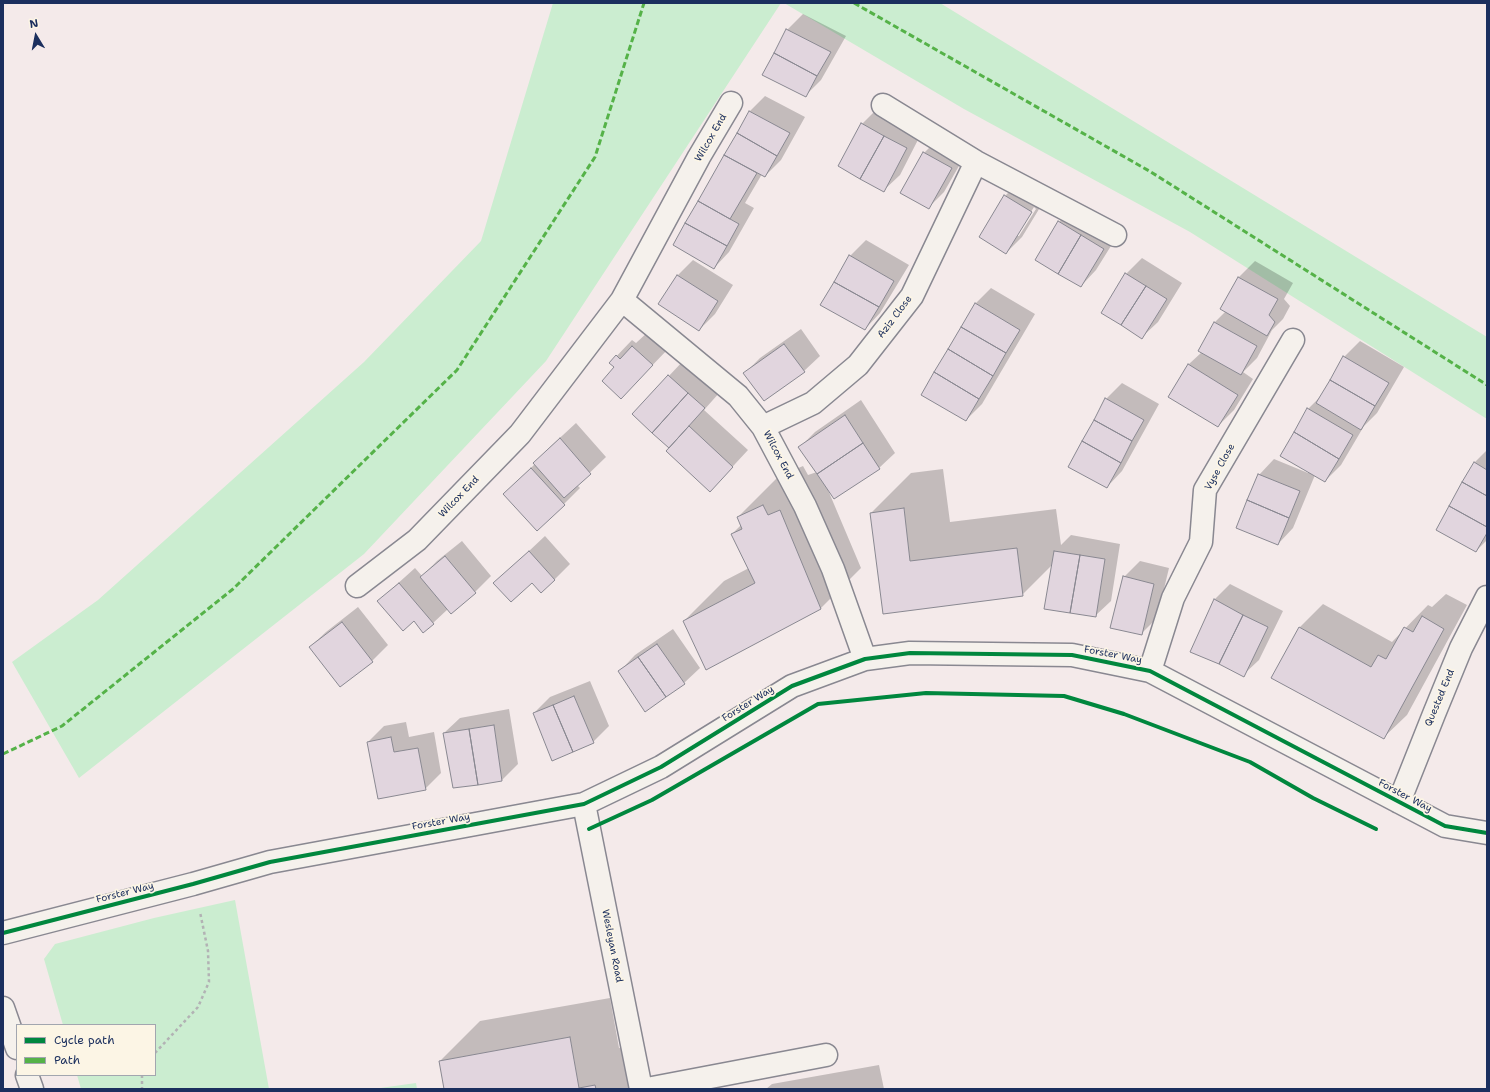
<!DOCTYPE html>
<html>
<head>
<meta charset="utf-8">
<style>
  body { margin:0 }
  #map { position:relative; width:1490px; height:1092px; overflow:hidden; background:#f4eaea; font-family:"Shantell Sans",sans-serif }
  canvas { display:block }
  .frame { position:absolute; inset:0; border:4px solid #1b2f5e; pointer-events:none }
  .legend { position:absolute; left:16px; top:1024px; width:140px; height:52px; box-sizing:border-box; background:#fcf5e5; border:1px solid #a2a6af; margin:0; padding:5px 7px; list-style:none; font-size:12px; color:#1b2f5e }
  .legend li { display:flex; align-items:center; gap:8px; height:20px }
  .legend b { width:20px; border:1px solid #a2a6af }
  .north { position:absolute; left:16px; top:16px; width:40px; height:40px; -webkit-text-stroke:3px #fcf5e5; paint-order:stroke; rotate:350deg; font-size:11px; font-weight:700; line-height:16px; text-align:center; color:#1b2f5e }
  .north::after { content:''; display:block; margin:auto; width:14px; height:18px; background:#1b2f5e; clip-path:polygon(50% 0,100% 100%,50% 72%,0 100%) }
</style>
</head>
<body>
<div id="map">
<canvas width="1490" height="1092"></canvas>
<div class="frame"></div>
<ul class="legend">
<li><b style="height:5px;background:#00873e"></b>Cycle path</li>
<li><b style="height:5px;background:#55b248"></b>Path</li>
</ul>
<div class="north">N</div>
</div>
<script>
const context = document.querySelector('canvas').getContext('2d');
context.lineJoin = 'round';
function fill(path, color) {
  context.fillStyle = color;
  context.fill(path, 'evenodd');
}
function poly(rows) {
  const path = new Path2D();
  for (const r of rows) {
    path.moveTo(r[0], r[1]);
    for (let i = 2; i < r.length; i += 2) path.lineTo(r[i], r[i + 1]);
  }
  return path;
}
function strokePath(path, color, width, dash) {
  context.strokeStyle = color;
  context.lineWidth = width;
  context.lineCap = dash ? 'butt' : 'round';
  context.setLineDash(dash || []);
  context.stroke(path);
}
function drawText(font, color, halo, rows, align = 'center') {
  context.font = font + ' "Shantell Sans",sans-serif';
  context.lineWidth = 3.5;
  context.setLineDash([]);
  context.textBaseline = 'middle';
  context.strokeStyle = halo;
  context.fillStyle = color;
  for (const [text, x, y, turn = 0] of rows) {
    context.save();
    context.translate(x, y);
    context.rotate((+turn || 0) * Math.PI / 180);
    context.textAlign = isNaN(turn) ? turn : align;
    if (halo) context.strokeText(text, 0, 0);
    context.fillText(text, 0, 0);
    context.restore();
  }
}
fill(poly([
  [553,3,781,3,546,361,364,554,79,778,12,662,98,600,364,362,481,241],
  [784,3,940,3,1487,337,1487,419,1190,232,964,109],
  [235,900,269,1089,81,1089,77,1075,155,1075,155,1025,63,1025,44,959,55,944,154,918],
  [416,1083,417,1089,373,1089]
]), '#cbedd0');
fill(poly([
  [803,14,846,36,821,80,805,96,787,30],
  [765,96,805,117,781,160,765,176,762,174,745,203,754,208,729,252,714,268,674,245,750,111],
  [878,108,922,132,900,175,884,190,862,124],
  [940,137,967,152,944,192,928,208,924,153],
  [1021,180,1047,196,1022,237,1006,253,1005,196],
  [1034,207,1036,209,1019,236,1016,236],
  [1074,206,1119,233,1096,270,1081,286,1059,222],
  [866,240,909,265,880,313,865,329,850,256],
  [1142,258,1182,283,1158,322,1142,337,1126,274],
  [693,260,733,285,715,314,699,330,677,276],
  [1255,261,1293,283,1284,299,1290,306,1283,319,1272,330,1257,358,1243,372,1253,379,1234,410,1218,426,1169,396,1189,364,1202,352,1214,323,1226,311,1221,308,1239,277],
  [991,288,1035,314,982,404,966,420,922,394,976,303],
  [801,329,820,356,804,371,745,373,760,358],
  [649,331,668,349,621,398,616,367,610,363,632,340,636,343],
  [1360,341,1404,367,1377,413,1364,426,1341,465,1325,481,1315,475,1293,528,1278,544,1259,475,1274,459,1308,473,1308,409,1321,396,1344,357],
  [684,360,720,392,704,410,748,450,710,491,670,448,633,414],
  [1122,383,1159,404,1122,471,1107,487,1106,399],
  [861,400,895,453,879,468,828,490,861,568,821,608,706,669,684,621,724,581,749,568,732,534,741,525,738,517,778,477,803,466,808,475,817,472,800,447,815,432],
  [576,423,606,457,577,485,580,488,564,504,504,494,535,464,550,447],
  [1487,450,1487,540,1476,551,1474,463],
  [943,469,950,522,1056,509,1061,545,1071,535,1120,544,1111,601,1095,616,1052,565,1022,595,883,613,871,513,911,473],
  [545,536,570,564,555,579,541,592,532,582,495,583],
  [462,541,491,576,475,592,451,613,448,609,433,623,414,620,379,601,395,586,415,568,422,576,437,561],
  [1140,561,1169,568,1157,618,1141,634,1124,577],
  [1230,584,1283,611,1259,660,1243,675,1214,600],
  [1446,594,1467,605,1407,715,1383,738,1272,678,1300,627,1323,604,1392,642,1428,605,1432,607],
  [358,607,388,645,372,661,340,686,310,647,326,632],
  [673,629,700,668,684,683,620,671,635,655],
  [590,681,609,726,593,742,534,713,550,697],
  [509,709,518,764,502,780,454,787,444,733,460,718],
  [406,722,409,737,434,732,441,773,425,789,368,742,384,726],
  [610,998,619,1048,635,1045,643,1089,445,1089,440,1061,480,1021],
  [879,1065,884,1089,766,1089,772,1084]
]), '#0003');
const building = poly([
  [786,29,831,52,817,76,774,53,786,29],
  [774,53,817,76,806,97,762,75,774,53],
  [749,111,790,133,777,156,737,133,749,111],
  [861,123,884,136,860,179,838,166,861,123],
  [737,133,777,156,765,177,724,155,737,133],
  [884,136,907,148,884,192,860,179,884,136],
  [923,152,952,168,929,209,900,193,923,152],
  [724,155,757,173,730,219,698,201,724,155],
  [1004,195,1032,212,1006,254,979,237,1004,195],
  [698,201,739,224,727,246,685,223,698,201],
  [1058,221,1081,235,1058,274,1035,260,1058,221],
  [685,223,727,246,714,269,673,245,685,223],
  [1081,235,1104,249,1081,287,1058,274,1081,235],
  [849,255,894,281,879,307,834,282,849,255],
  [1125,273,1146,286,1121,325,1101,313,1125,273],
  [677,275,718,301,699,331,658,304,677,275],
  [1238,277,1278,299,1269,315,1275,322,1267,336,1220,309,1238,277],
  [834,282,879,307,865,330,820,305,834,282],
  [1146,286,1167,299,1142,339,1121,325,1146,286],
  [975,303,1020,330,1006,353,961,327,975,303],
  [1214,322,1257,346,1241,375,1198,351,1214,322],
  [961,327,1006,353,993,376,948,349,961,327],
  [784,344,805,372,764,401,743,373,784,344],
  [632,346,653,365,621,399,602,381,614,367,609,363,616,355,620,359,632,346],
  [948,349,993,376,979,399,934,372,948,349],
  [1343,356,1389,383,1375,406,1330,380,1343,356],
  [1188,364,1238,395,1218,427,1168,397,1188,364],
  [934,372,979,399,966,421,921,395,934,372],
  [668,375,688,393,652,433,632,414,668,375],
  [1330,380,1375,406,1361,430,1316,403,1330,380],
  [688,393,705,408,669,448,652,433,688,393],
  [1105,398,1144,420,1132,441,1094,420,1105,398],
  [1307,408,1353,435,1339,459,1294,432,1307,408],
  [845,415,863,443,817,474,798,447,845,415],
  [1094,420,1132,441,1121,463,1082,441,1094,420],
  [689,426,733,467,710,492,666,451,689,426],
  [1294,432,1339,459,1325,482,1280,456,1294,432],
  [560,438,591,474,564,498,533,463,560,438],
  [1082,441,1121,463,1107,488,1068,467,1082,441],
  [863,443,880,469,834,499,817,474,863,443],
  [1474,462,1487,470,1487,496,1462,482,1474,462],
  [531,468,565,505,537,531,503,494,531,468],
  [1258,474,1300,491,1289,518,1247,500,1258,474],
  [1462,482,1487,496,1487,527,1449,506,1462,482],
  [1247,500,1289,518,1278,545,1236,528,1247,500],
  [763,505,768,515,780,510,821,609,706,670,683,621,755,583,731,534,742,529,737,517,763,505],
  [1449,506,1487,527,1487,533,1476,552,1436,530,1449,506],
  [904,508,910,561,1017,548,1023,596,883,614,870,513,904,508],
  [529,551,555,580,541,593,532,583,511,602,493,583,529,551],
  [1054,551,1080,555,1070,613,1044,609,1054,551],
  [1080,555,1105,559,1096,617,1070,613,1080,555],
  [445,556,476,593,451,614,420,577,445,556],
  [1123,576,1154,584,1142,635,1110,628,1123,576],
  [399,583,434,624,423,633,414,621,403,631,377,601,399,583],
  [1214,599,1243,615,1219,664,1190,652,1214,599],
  [1243,615,1268,627,1244,677,1219,664,1243,615],
  [1422,616,1444,629,1384,739,1271,678,1299,627,1371,667,1378,655,1386,659,1404,627,1413,632,1422,616],
  [342,622,373,662,340,687,309,647,342,622],
  [657,644,685,684,666,697,638,657,657,644],
  [638,657,666,697,645,712,618,671,638,657],
  [574,696,594,743,573,752,553,705,574,696],
  [553,705,573,752,552,761,533,713,553,705],
  [494,725,502,781,478,785,469,729,494,725],
  [469,729,478,785,453,788,443,733,469,729],
  [391,737,394,752,418,748,426,790,378,799,367,742,391,737],
  [570,1037,579,1088,595,1085,596,1089,444,1089,439,1061,570,1037]
]);
fill(building, '#e1d5de');
strokePath(building, '#898891', 1);
const minor = poly([
  [883,105,976,162,1115,235],
  [622,300,738,396,763,427,805,506,833,569,865,659],
  [763,427,813,403,858,365,912,296,976,162],
  [357,586,417,540,520,434,622,300,699,157,731,103],
  [1150,671,1173,598,1201,542,1205,490,1293,340],
  [1399,802,1434,714,1461,648,1487,597],
  [584,804,641,1089],
  [3,933,193,884,270,862,584,804,661,767,792,686,865,659,910,653,1072,655,1150,671,1445,826,1487,833],
  [647,1089,826,1055]
]);
const secondary = poly([
  [3,1008,17,1048],
  [27,1075,32,1089]
]);
strokePath(minor, '#898891', 25);
strokePath(secondary, '#898891', 25);
strokePath(poly([
  [155,1053,198,1007,209,982,208,951,200,912],
  [142,1075,142,1089]
]), '#b2b2b4', 2.5, [3, 3]);
strokePath(minor, '#f5f1ec', 22);
strokePath(secondary, '#f5f1ec', 22);
strokePath(poly([
  [854,3,1151,172,1487,385],
  [3,754,62,726,233,589,457,370,595,157,644,3]
]), '#55b248', 3, [6, 3]);
strokePath(poly([
  [589,829,652,800,818,704,926,693,1064,696,1124,714,1250,762,1313,798,1376,829],
  [3,933,193,884,270,862,584,804,661,767,792,686,865,659,910,653,1072,655,1150,671,1445,826,1487,833]
]), '#00873e', 4);
drawText('10px', '#1b2f5e', '#fcf5e5', [
  ["Wilcox End",711,138,-60],
  ["Aziz Close",895,317,-53],
  ["Wilcox End",778,455,62],
  ["Vyse Close",1220,467,-61],
  ["Wilcox End",459,497,-46],
  ["Forster Way",1113,655,11],
  ["Quested End",1440,698,-67],
  ["Forster Way",748,704,-32],
  ["Forster Way",1405,796,28],
  ["Forster Way",441,822,-10],
  ["Forster Way",125,893,-14],
  ["Wesleyan Road",612,946,79]
]);
</script>
</body>
</html>
